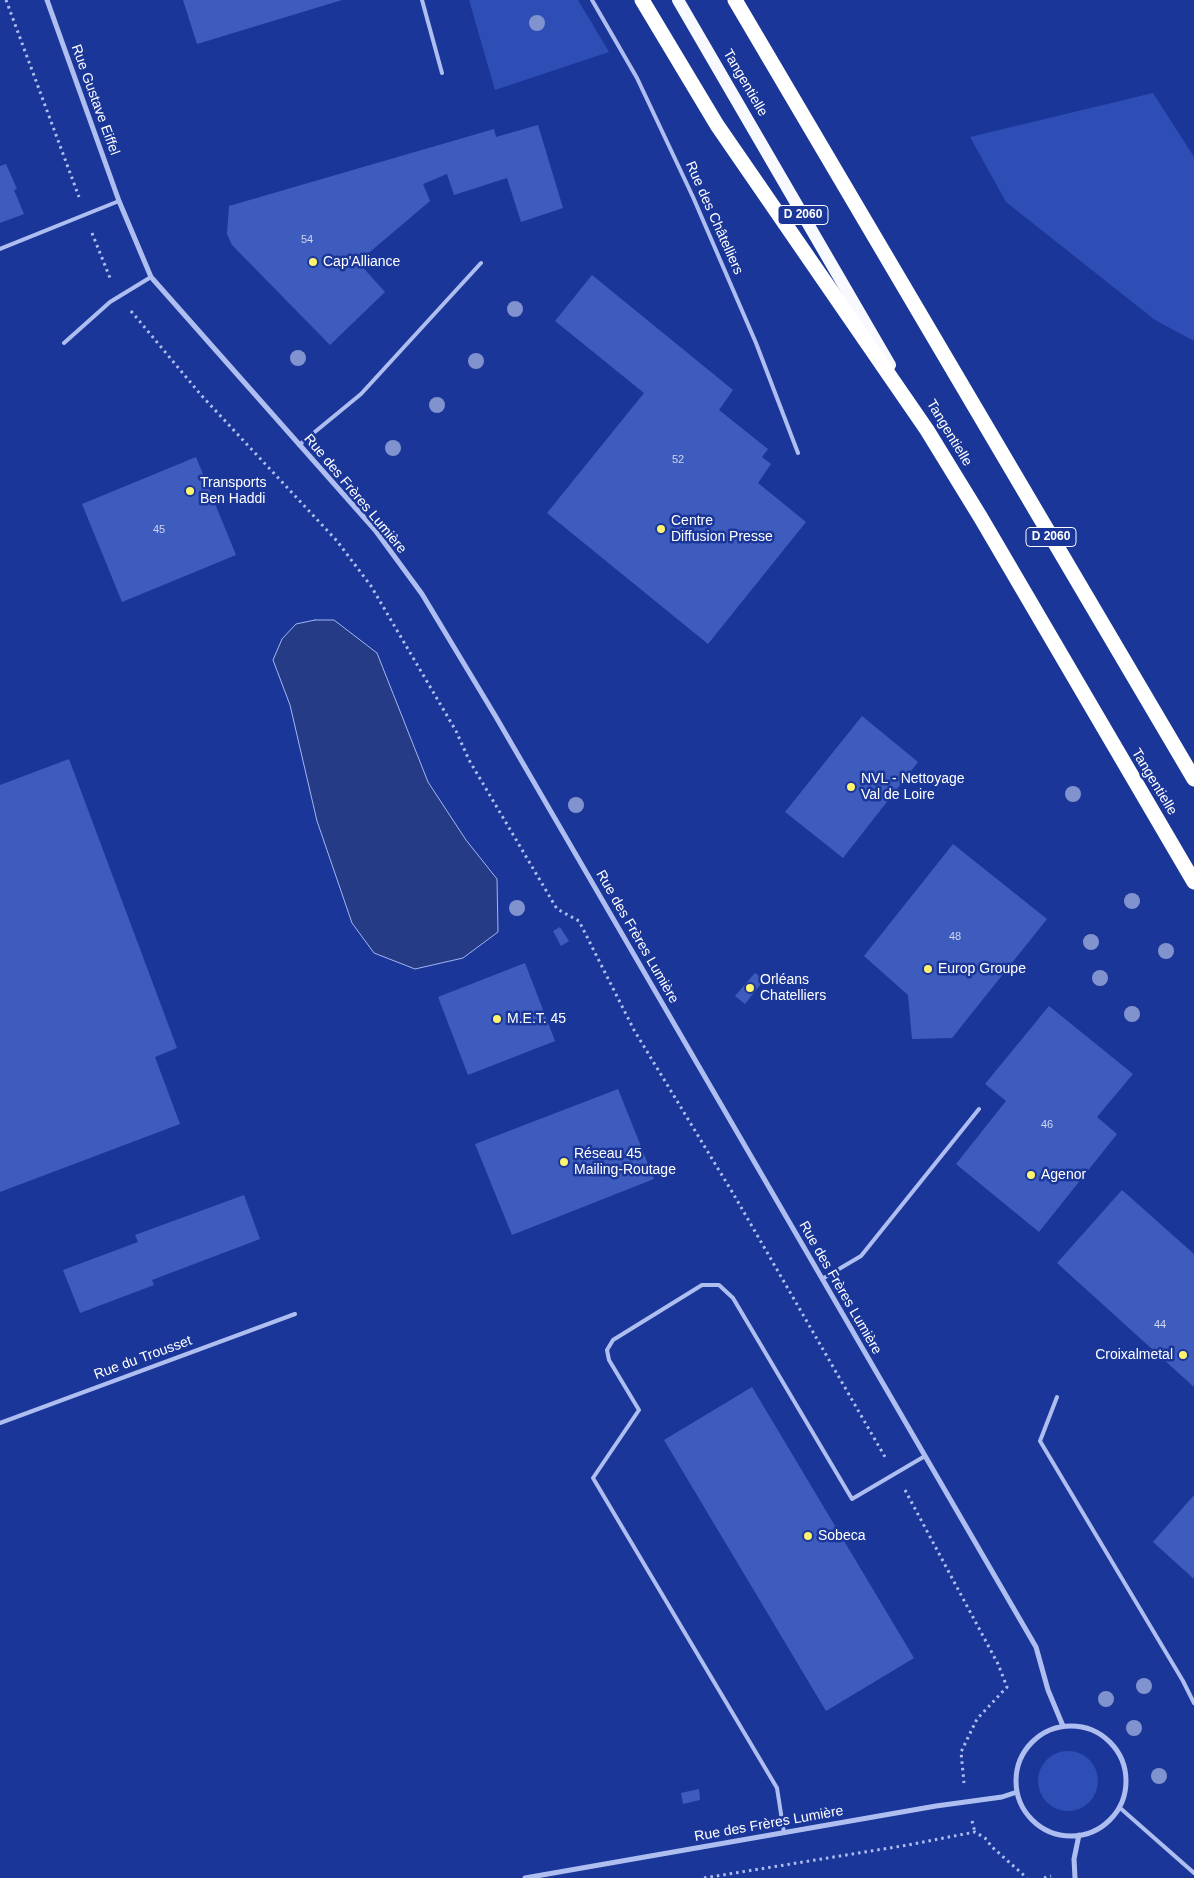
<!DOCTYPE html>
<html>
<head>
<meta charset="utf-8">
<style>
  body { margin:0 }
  canvas { display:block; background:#1a3698 }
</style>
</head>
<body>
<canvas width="1194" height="1878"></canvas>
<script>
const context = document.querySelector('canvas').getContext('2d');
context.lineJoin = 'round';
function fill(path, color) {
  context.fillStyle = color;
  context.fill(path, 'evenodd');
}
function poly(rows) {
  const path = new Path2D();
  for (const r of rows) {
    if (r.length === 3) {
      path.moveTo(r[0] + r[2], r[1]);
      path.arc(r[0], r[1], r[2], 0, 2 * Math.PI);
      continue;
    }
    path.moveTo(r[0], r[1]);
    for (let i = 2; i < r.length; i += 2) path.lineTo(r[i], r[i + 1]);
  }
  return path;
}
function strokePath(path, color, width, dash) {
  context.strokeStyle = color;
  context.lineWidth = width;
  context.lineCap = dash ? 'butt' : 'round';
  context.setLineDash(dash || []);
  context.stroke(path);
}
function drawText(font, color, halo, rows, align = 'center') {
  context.font = font + ' Arial,sans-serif';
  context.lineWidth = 5;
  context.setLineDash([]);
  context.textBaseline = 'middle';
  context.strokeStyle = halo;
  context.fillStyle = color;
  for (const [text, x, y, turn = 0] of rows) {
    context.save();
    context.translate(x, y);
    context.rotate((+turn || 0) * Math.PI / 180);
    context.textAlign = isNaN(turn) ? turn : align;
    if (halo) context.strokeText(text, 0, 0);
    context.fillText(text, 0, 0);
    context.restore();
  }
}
fill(poly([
  [469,0,578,0,609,52,495,90],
  [1153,93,1194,157,1194,341,1155,320,1006,202,970,137],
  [1068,1781,30]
]), '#2e4eb5');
const water = poly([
  [315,620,334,620,377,653,428,782,466,840,497,879,498,932,463,958,415,969,374,953,352,923,317,821,290,705,273,660,282,639,296,624,315,620]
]);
fill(water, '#253b85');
strokePath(water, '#a2b6f2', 1);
fill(poly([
  [183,0,342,0,197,44],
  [538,125,563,208,521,222,507,178,454,195,447,174,423,184,430,201,358,262,385,292,330,345,232,245,227,234,229,206,494,129,496,137],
  [6,164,17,189,14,190,24,214,0,223,0,166],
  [592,275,733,390,719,410,768,449,762,457,771,464,758,483,806,522,708,644,547,513,644,393,555,321],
  [196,457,236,555,122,602,82,504],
  [862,716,918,762,843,858,785,812],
  [69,759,177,1048,155,1057,180,1124,0,1192,0,785],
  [953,844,1047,919,952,1038,912,1039,908,995,864,956],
  [560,927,569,941,561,946,553,931],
  [525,963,555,1041,468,1075,438,997],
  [755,973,764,980,745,1004,735,996],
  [1049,1006,1133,1074,1097,1117,1117,1134,1039,1232,956,1164,1006,1101,985,1084],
  [618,1089,654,1179,512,1235,475,1144],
  [1122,1190,1194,1254,1194,1387,1057,1263],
  [244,1195,260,1239,152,1280,154,1285,80,1313,63,1270,138,1242,135,1235],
  [752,1387,914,1658,826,1711,664,1440],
  [1194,1495,1194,1579,1153,1542],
  [699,1789,700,1800,683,1804,681,1793]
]), '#3e5cbd');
strokePath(poly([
  [6,0,79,197],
  [92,233,110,278],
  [131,311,201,395,337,541,371,586,456,731,469,760,557,909,579,921,634,1030,734,1195,885,1457],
  [905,1490,998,1664,1007,1687,977,1719,961,1752,964,1783],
  [972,1821,975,1832],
  [704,1878,908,1845,975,1832,985,1838,992,1847,1027,1878],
  [1044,1878,1051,1876]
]), '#afbef0', 3, [2.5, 4]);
strokePath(poly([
  [422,0,442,73],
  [592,0,637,78,693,197,756,343,798,453],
  [0,249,119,201],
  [64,343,110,302,151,277],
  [299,445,361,394,481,263],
  [822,1279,861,1256,979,1109],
  [1057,1397,1040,1441,1183,1681,1194,1703],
  [0,1423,295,1314],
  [1119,1807,1194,1873],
  [784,1833,777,1788,593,1478,639,1410,609,1360,607,1350,613,1340,702,1285,719,1285,733,1298,852,1499,925,1456]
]), '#afbef0', 4);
strokePath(poly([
  [47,0,119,201,151,277,375,530,422,594,496,717,1036,1647,1048,1690,1063,1726],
  [1071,1781,55],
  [525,1878,936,1806,1002,1797,1017,1792],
  [1075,1878,1074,1859,1079,1835]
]), '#afbef0', 5);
strokePath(poly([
  [678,0,890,365]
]), '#f8f9ff', 12);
strokePath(poly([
  [642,0,717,125,927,430,981,518,1194,882],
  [735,0,1194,779]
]), '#fff', 15);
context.fillStyle = '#8193ce';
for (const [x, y] of [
  [537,23],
  [515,309],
  [298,358],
  [476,361],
  [437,405],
  [393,448],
  [1073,794],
  [576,805],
  [1132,901],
  [517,908],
  [1091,942],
  [1166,951],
  [1100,978],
  [1132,1014],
  [1144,1686],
  [1106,1699],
  [1134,1728],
  [1159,1776]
]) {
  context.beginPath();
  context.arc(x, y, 8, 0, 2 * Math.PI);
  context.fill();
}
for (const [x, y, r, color] of [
  [313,262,5,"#fff46e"],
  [190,491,5,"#fff46e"],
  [661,529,5,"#fff46e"],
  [851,787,5,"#fff46e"],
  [928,969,5,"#fff46e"],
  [750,988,5,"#fff46e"],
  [497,1019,5,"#fff46e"],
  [564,1162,5,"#fff46e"],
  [1031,1175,5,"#fff46e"],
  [1183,1355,5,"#fff46e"],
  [808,1536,5,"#fff46e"]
]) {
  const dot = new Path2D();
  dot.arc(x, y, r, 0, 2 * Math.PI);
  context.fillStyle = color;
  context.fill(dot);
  strokePath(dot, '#1a3698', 2);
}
drawText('11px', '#cfd6ee', null, [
  ["54",307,240],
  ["52",678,460],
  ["45",159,530],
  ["48",955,937],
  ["46",1047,1125],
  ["44",1160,1325]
]);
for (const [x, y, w] of [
  [803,215,50],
  [1051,537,50]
]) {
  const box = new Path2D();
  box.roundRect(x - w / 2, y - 9.5, w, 19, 4);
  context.fillStyle = '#1a3698';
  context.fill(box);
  strokePath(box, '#fff', 1);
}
drawText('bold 12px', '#fff', null, [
  ["D 2060",803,215],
  ["D 2060",1051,537]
]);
drawText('14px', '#fff', '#1a3698', [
  ["Tangentielle",745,83,60],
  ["Rue Gustave Eiffel",95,100,70],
  ["Rue des Châtelliers",714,218,66],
  ["Tangentielle",949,433,59],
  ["Rue des Frères Lumière",355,494,50],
  ["Tangentielle",1154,782,59],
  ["Rue des Frères Lumière",637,937,60],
  ["Rue des Frères Lumière",840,1288,60],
  ["Rue du Trousset",143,1358,-20],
  ["Rue des Frères Lumière",769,1824,-10]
]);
drawText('14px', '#fff', '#1a3698', [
  ["Cap'Alliance",323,262],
  ["Transports",200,483],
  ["Ben Haddi",200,499],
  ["Centre",671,521],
  ["Diffusion Presse",671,537],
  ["NVL - Nettoyage",861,779],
  ["Val de Loire",861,795],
  ["Europ Groupe",938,969],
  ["Orléans",760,980],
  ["Chatelliers",760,996],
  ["M.E.T. 45",507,1019],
  ["Réseau 45",574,1154],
  ["Mailing-Routage",574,1170],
  ["Agenor",1041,1175],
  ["Croixalmetal",1173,1355,"right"],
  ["Sobeca",818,1536]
], 'left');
</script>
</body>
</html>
